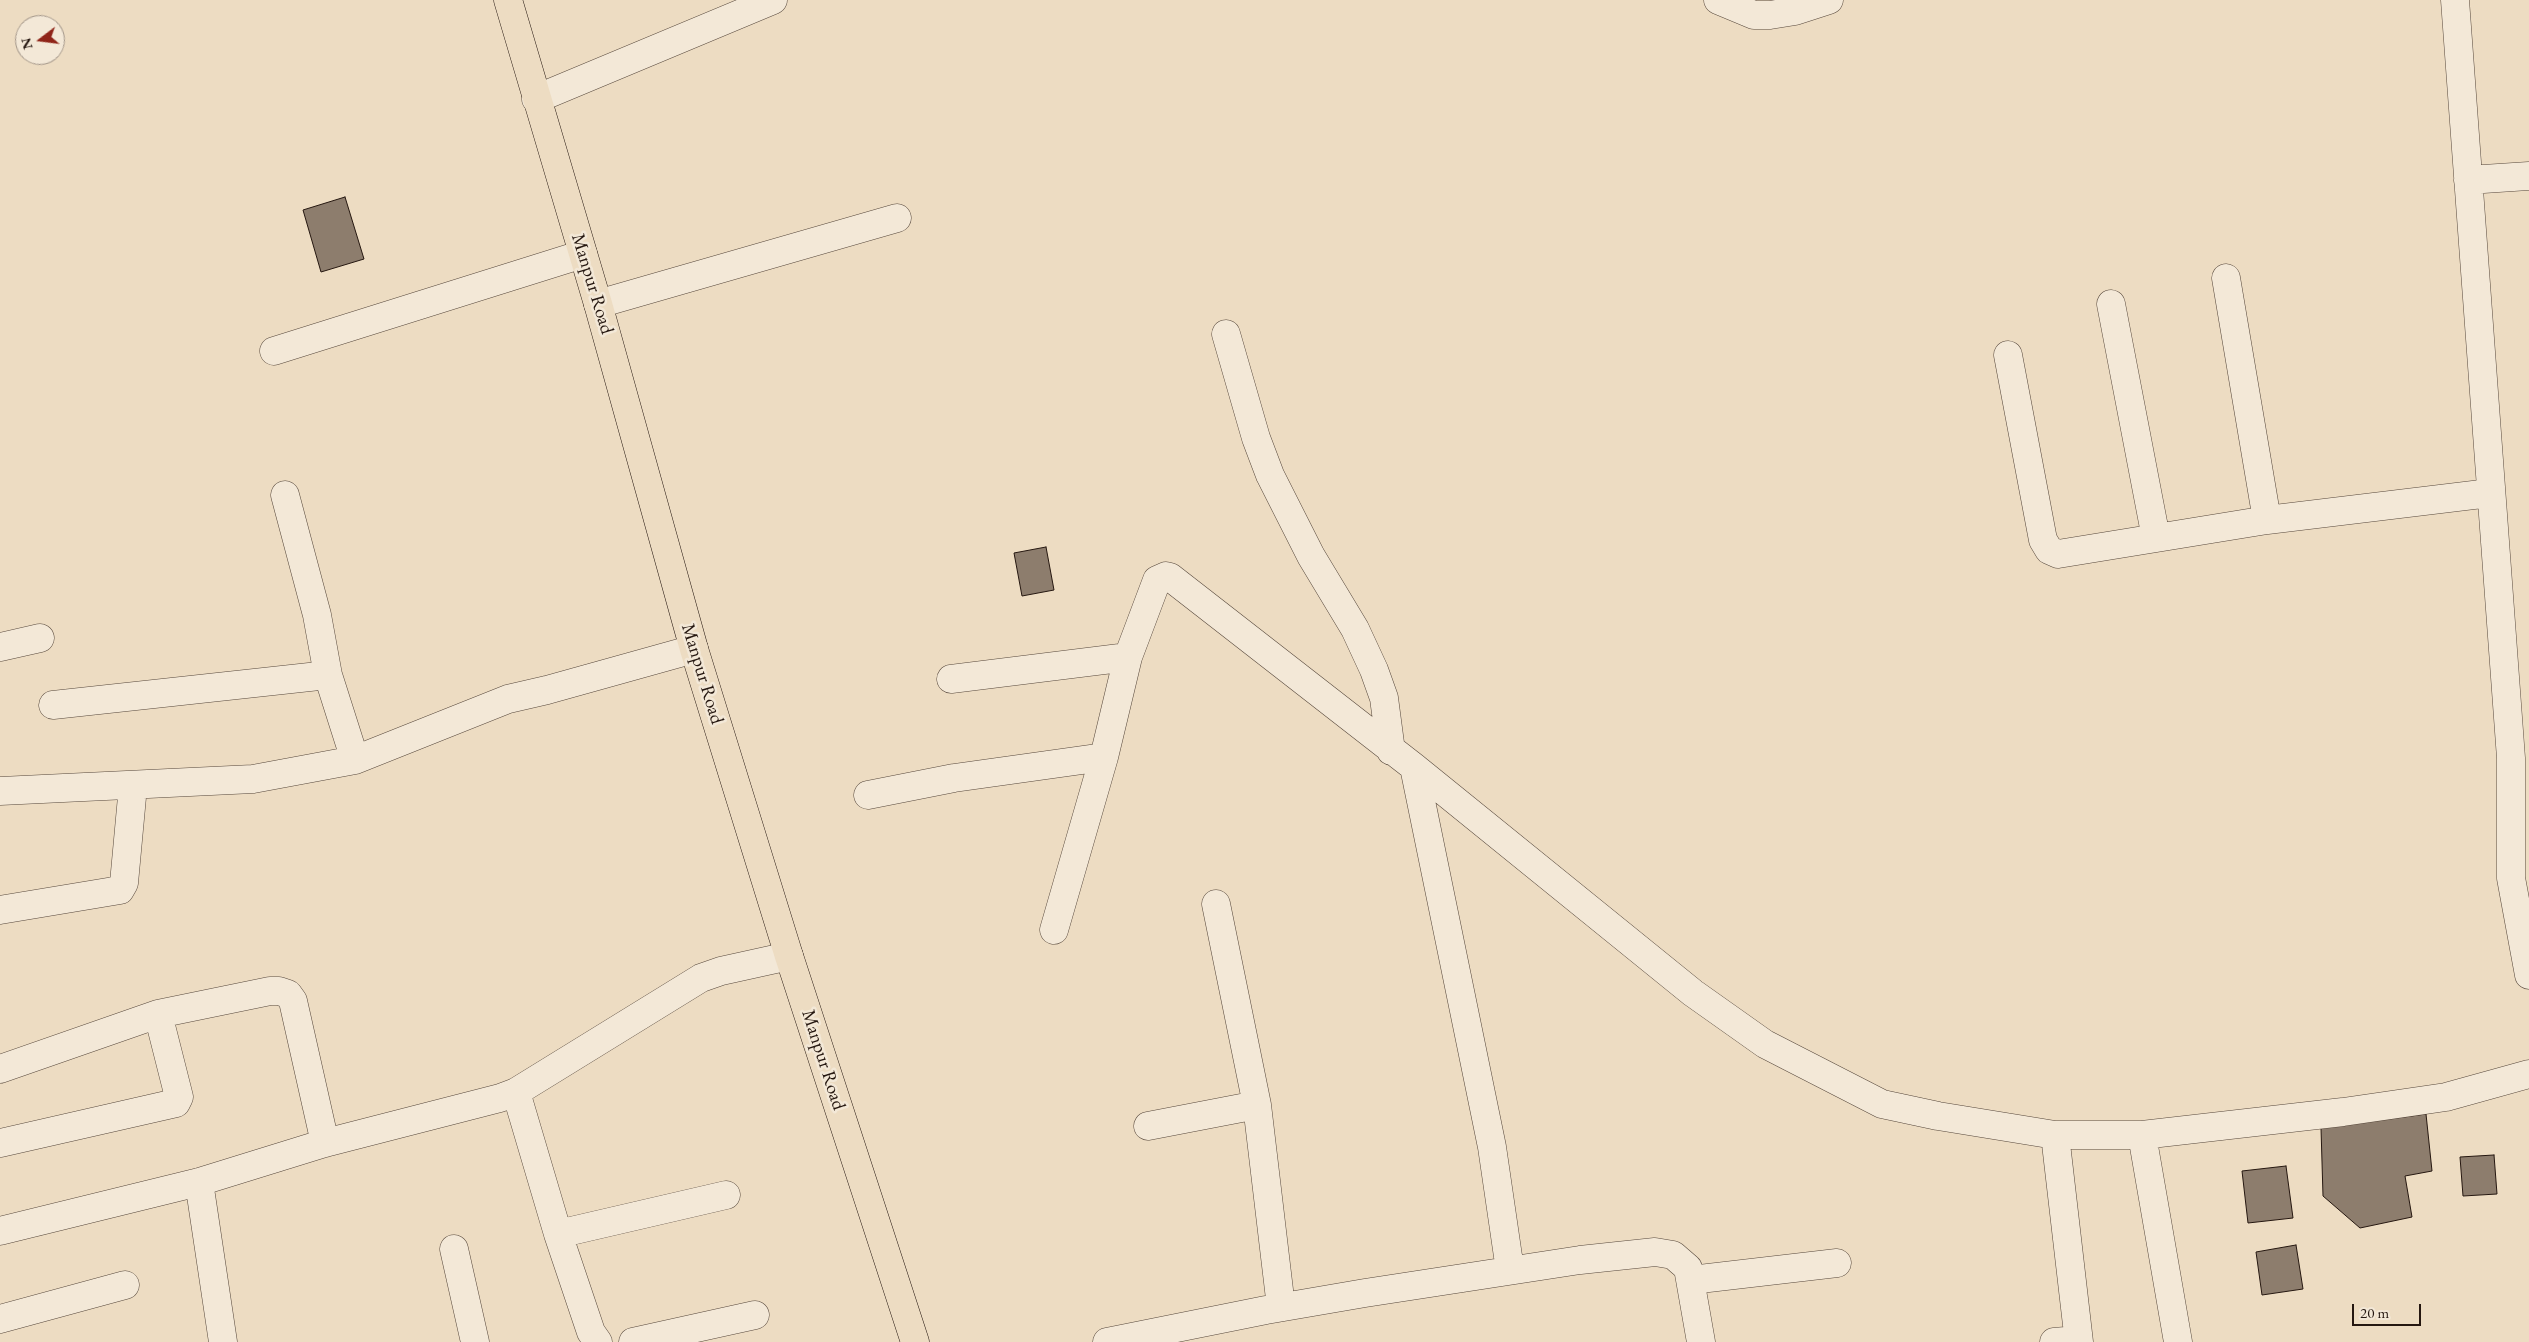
<!DOCTYPE html>
<html>
<head>
<meta charset="utf-8">
<style>
  body { margin:0 }
  #map { position:relative; width:2529px; height:1342px; overflow:hidden; background:#eddcc2; font-family:"EB Garamond",serif }
  canvas { display:block }
  .north { position:absolute; left:15px; top:15px; width:50px; height:50px; box-sizing:border-box; background:#f3e8d7; border:1px solid #a19487; border-radius:50%; rotate:255deg; font-size:14px; font-weight:700; line-height:20px; text-align:center; color:#251710 }
  .north::after { content:''; display:block; margin:auto; width:18px; height:22px; background:#8f2418; clip-path:polygon(50% 0,100% 100%,50% 72%,0 100%) }
  .scale { position:absolute; left:2352px; top:1304px; width:69px; height:22px; box-sizing:border-box; border:2px solid #251710; border-top:0; padding-left:6px; font-size:15px; line-height:18px; white-space:nowrap; color:#251710; -webkit-text-stroke:4px #f3e8d7; paint-order:stroke }
</style>
</head>
<body>
<div id="map">
<canvas width="2529" height="1342"></canvas>
<div class="north">N</div>
<div class="scale">20 m</div>
</div>
<script>
const context = document.querySelector('canvas').getContext('2d');
context.lineJoin = 'round';
function fill(path, color) {
  context.fillStyle = color;
  context.fill(path, 'evenodd');
}
function poly(rows) {
  const path = new Path2D();
  for (const r of rows) {
    path.moveTo(r[0], r[1]);
    for (let i = 2; i < r.length; i += 2) path.lineTo(r[i], r[i + 1]);
  }
  return path;
}
function strokePath(path, color, width, dash) {
  context.strokeStyle = color;
  context.lineWidth = width;
  context.lineCap = dash ? 'butt' : 'round';
  context.setLineDash(dash || []);
  context.stroke(path);
}
function drawText(font, color, halo, rows, align = 'center') {
  context.font = font + ' "EB Garamond",serif';
  context.lineWidth = 5;
  context.setLineDash([]);
  context.textBaseline = 'middle';
  context.strokeStyle = halo;
  context.fillStyle = color;
  for (const [text, x, y, turn = 0] of rows) {
    context.save();
    context.translate(x, y);
    context.rotate((+turn || 0) * Math.PI / 180);
    context.textAlign = isNaN(turn) ? turn : align;
    if (halo) context.strokeText(text, 0, 0);
    context.fillText(text, 0, 0);
    context.restore();
  }
}
const building = poly([
  [345,197,364,259,321,272,303,210,345,197],
  [1046,547,1054,590,1022,596,1014,553,1046,547],
  [2426,1114,2432,1171,2405,1176,2412,1217,2360,1228,2323,1196,2321,1128,2426,1114],
  [2494,1155,2497,1194,2463,1196,2460,1157,2494,1155],
  [2286,1166,2293,1218,2248,1223,2242,1171,2286,1166],
  [2296,1245,2303,1289,2262,1295,2256,1252,2296,1245]
]);
fill(building, '#8d7d6d');
strokePath(building, '#251710', 1);
const minor = poly([
  [1718,0,1754,15,1770,15,1795,11,1829,0],
  [2455,0,2511,758,2511,878,2529,975],
  [536,99,773,0],
  [2468,180,2529,176],
  [2226,278,2267,520],
  [598,304,897,218],
  [2111,304,2156,538],
  [1226,334,1256,438,1270,475,1311,556,1355,629,1374,670,1384,698,1391,751],
  [274,351,583,254],
  [2008,355,2043,540,2049,550,2058,554,2267,520,2490,493],
  [285,495,317,615,328,675,355,760],
  [0,647,40,638],
  [951,679,1128,657],
  [53,705,328,675],
  [1414,767,1492,1147,1510,1270],
  [0,791,253,779,355,760,508,699,547,690,694,649],
  [868,795,954,778,1104,757],
  [1216,904,1257,1105,1281,1307],
  [0,910,120,890,124,883,133,786],
  [1054,930,1104,757,1128,657,1157,580,1166,576,1170,577,1414,767,1693,993,1765,1044,1882,1104,1938,1116,2055,1135,2142,1135,2343,1112,2446,1097,2529,1074],
  [0,1069,158,1014,270,991,279,991,288,994,293,1001,325,1143],
  [516,1092,558,1234,591,1332,598,1342],
  [1148,1126,1257,1105],
  [2055,1135,2079,1342],
  [2142,1135,2178,1342],
  [0,1143,176,1103,179,1097,158,1014],
  [199,1182,223,1342],
  [0,1231,199,1182,325,1143,500,1098,516,1092,701,978,721,971,789,956],
  [558,1234,726,1195],
  [454,1249,475,1342],
  [1691,1280,1837,1263],
  [0,1319,125,1285],
  [633,1342,755,1315],
  [1107,1342,1266,1310,1365,1293,1580,1260,1655,1252,1673,1255,1688,1268,1701,1342],
  [2054,1342,2078,1340]
]);
const highway = poly([
  [508,0,598,304,694,649,789,956,915,1342]
]);
strokePath(minor, '#57483c', 29);
strokePath(highway, '#251710', 29);
strokePath(minor, '#f3e8d7', 28);
strokePath(highway, '#eddcc2', 28);
drawText('19px', '#251710', '#f3e8d7', [
  ["Manpur Road",592,284,73],
  ["Manpur Road",702,674,73],
  ["Manpur Road",823,1060,72]
]);
</script>
</body>
</html>
